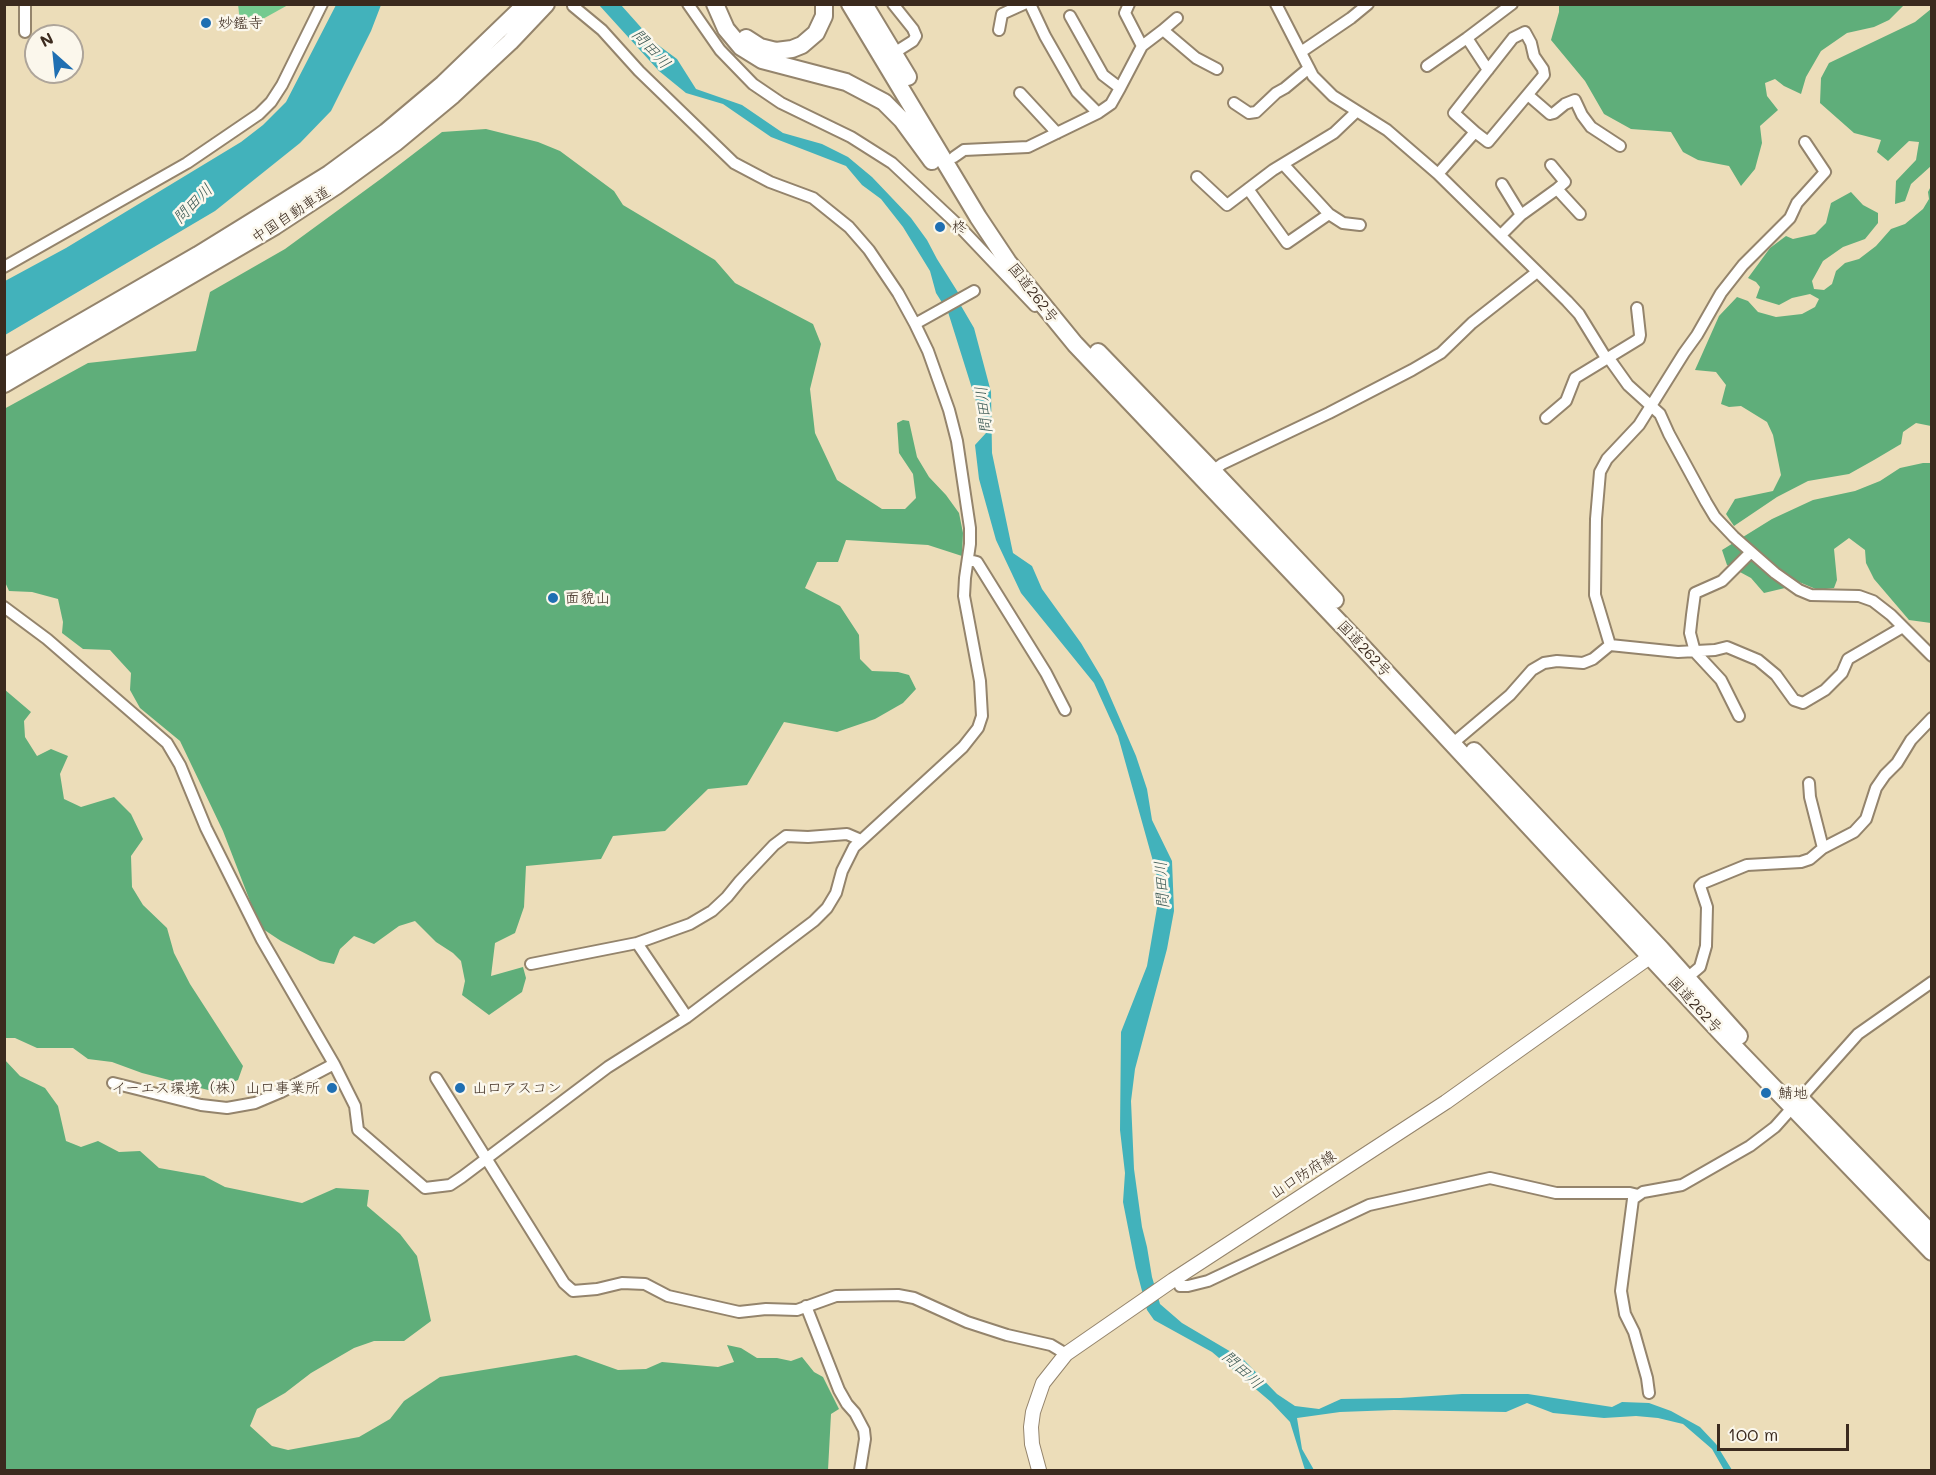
<!DOCTYPE html>
<html>
<head>
<meta charset="utf-8">
<style>
  body { margin:0 }
  #map { position:relative; width:1936px; height:1475px; overflow:hidden; background:#ecddb9; font-family:Mali,sans-serif }
  canvas { display:block }
  .frame { position:absolute; inset:0; border:6px solid #3b2a1e; pointer-events:none }
  .north { position:absolute; left:24px; top:24px; width:60px; height:60px; box-sizing:border-box; background:#fbf7ec; border:2px solid #aea59a; border-radius:50%; rotate:333deg; font-size:16px; font-weight:700; line-height:24px; text-align:center; color:#3b2a1e }
  .north::after { content:''; display:block; margin:auto; width:21px; height:27px; background:#1f6fb2; clip-path:polygon(50% 0,100% 100%,50% 72%,0 100%) }
  .scale { position:absolute; left:1717px; top:1424px; width:132px; height:27px; box-sizing:border-box; border:3px solid #3b2a1e; border-top:0; padding-left:8px; font-size:18px; line-height:21px; white-space:nowrap; color:#3b2a1e; -webkit-text-stroke:4px #fbf7ec; paint-order:stroke }
</style>
</head>
<body>
<div id="map">
<canvas width="1936" height="1475"></canvas>
<div class="frame"></div>
<div class="north">N</div>
<div class="scale">100 m</div>
</div>
<script>
const context = document.querySelector('canvas').getContext('2d');
context.lineJoin = 'round';
function fill(path, color) {
  context.fillStyle = color;
  context.fill(path, 'evenodd');
}
function poly(rows) {
  const path = new Path2D();
  for (const r of rows) {
    path.moveTo(r[0], r[1]);
    for (let i = 2; i < r.length; i += 2) path.lineTo(r[i], r[i + 1]);
  }
  return path;
}
function strokePath(path, color, width, dash) {
  context.strokeStyle = color;
  context.lineWidth = width;
  context.lineCap = dash ? 'butt' : 'round';
  context.setLineDash(dash || []);
  context.stroke(path);
}
function drawText(font, color, halo, rows, align = 'center') {
  context.font = font + ' Mali,"Klee One",sans-serif';
  context.lineWidth = 5;
  context.setLineDash([]);
  context.textBaseline = 'middle';
  context.strokeStyle = halo;
  context.fillStyle = color;
  for (const [text, x, y, turn = 0] of rows) {
    context.save();
    context.translate(x, y);
    context.rotate((+turn || 0) * Math.PI / 180);
    context.textAlign = isNaN(turn) ? turn : align;
    if (halo) context.strokeText(text, 0, 0);
    context.fillText(text, 0, 0);
    context.restore();
  }
}
fill(poly([
  [238,4,288,4,288,5,241,31]
]), '#74ca8f');
fill(poly([
  [1559,5,1559,4,1904,5,1889,20,1874,27,1847,33,1821,51,1806,77,1801,94,1784,86,1775,79,1765,83,1767,96,1778,110,1760,126,1762,143,1755,169,1741,186,1729,166,1698,160,1683,152,1671,132,1631,129,1604,114,1585,81,1551,40,1559,12],
  [1931,9,1931,166,1911,184,1905,201,1895,204,1896,181,1916,160,1919,142,1909,141,1888,161,1877,152,1881,140,1854,133,1820,103,1821,78,1829,63,1915,22],
  [486,129,538,142,560,151,614,191,623,205,715,260,735,283,813,324,821,344,810,389,815,433,837,480,882,509,905,509,916,498,913,474,899,453,897,423,903,420,909,421,917,457,929,477,946,495,959,513,963,533,962,556,928,545,846,540,838,562,817,562,805,588,840,606,859,635,860,659,872,671,898,672,909,675,916,689,903,703,875,719,837,732,784,722,747,785,708,789,665,831,613,836,601,859,526,866,524,907,515,933,495,943,491,976,523,967,526,978,522,992,489,1015,462,995,465,981,461,961,453,953,436,942,415,921,399,926,374,944,354,936,340,949,334,964,320,961,281,941,260,927,223,831,180,741,140,708,130,690,131,673,110,650,83,649,62,633,63,622,58,599,32,592,9,591,5,582,4,409,88,363,196,351,210,292,285,249,382,178,442,132],
  [1931,186,1931,426,1916,423,1903,432,1901,444,1874,460,1849,474,1808,481,1777,497,1734,526,1726,514,1735,499,1773,491,1781,475,1773,435,1767,422,1741,406,1729,407,1721,404,1726,385,1716,372,1695,370,1719,316,1737,297,1748,301,1758,312,1776,317,1802,314,1815,307,1819,299,1810,294,1792,298,1779,305,1756,298,1760,287,1756,282,1748,278,1770,248,1786,236,1793,239,1815,234,1826,223,1831,203,1851,192,1863,205,1878,213,1878,223,1865,239,1843,247,1823,261,1812,281,1814,289,1824,290,1832,284,1836,271,1845,263,1859,259,1876,246,1891,229,1905,224,1923,209,1929,199,1928,192],
  [1923,463,1931,463,1931,623,1909,620,1874,579,1866,563,1865,550,1849,538,1834,549,1837,580,1834,588,1818,590,1799,582,1785,588,1764,593,1751,578,1727,565,1722,550,1772,519,1813,500,1855,491,1880,481,1900,468],
  [4,689,31,712,24,721,25,737,37,756,51,749,68,756,60,774,64,799,81,807,114,797,131,814,143,839,131,856,132,887,143,905,167,928,174,953,190,984,243,1066,238,1080,212,1091,142,1073,112,1062,88,1059,73,1048,37,1048,15,1038,5,1038],
  [4,1059,20,1076,45,1088,58,1106,66,1141,81,1147,98,1141,119,1152,140,1151,159,1168,204,1176,225,1187,302,1203,336,1188,369,1190,367,1206,400,1234,417,1256,431,1321,404,1341,374,1341,354,1348,311,1373,285,1393,257,1409,250,1426,272,1446,288,1450,359,1437,390,1419,404,1401,440,1377,576,1355,618,1370,646,1369,662,1362,718,1367,734,1362,727,1345,741,1348,757,1358,777,1358,791,1361,802,1357,814,1372,823,1377,839,1409,831,1414,828,1470,5,1470]
]), '#5fae7a');
fill(poly([
  [336,5,381,5,371,31,331,111,300,143,215,211,5,335,5,281,66,248,241,142,263,125,286,102],
  [599,5,621,5,654,42,677,59,696,89,742,105,783,133,822,144,848,157,872,177,911,218,927,240,937,259,959,294,960,304,974,328,991,392,992,453,1013,553,1032,566,1042,589,1081,643,1103,680,1136,756,1147,789,1152,820,1172,861,1174,911,1167,949,1135,1069,1131,1101,1134,1169,1142,1227,1147,1247,1152,1277,1160,1304,1182,1323,1243,1359,1277,1394,1295,1406,1319,1409,1341,1399,1400,1398,1462,1394,1528,1394,1612,1407,1622,1402,1649,1403,1671,1411,1700,1427,1716,1444,1732,1470,1724,1470,1712,1449,1683,1424,1658,1418,1636,1416,1604,1418,1553,1413,1527,1403,1506,1412,1394,1410,1340,1412,1297,1418,1302,1449,1314,1470,1305,1470,1290,1422,1271,1402,1212,1352,1154,1320,1147,1310,1136,1268,1123,1202,1125,1173,1120,1130,1121,1032,1147,966,1158,902,1156,872,1118,736,1094,683,1021,593,996,540,979,479,975,445,986,433,948,312,936,293,930,271,903,227,881,199,862,185,846,166,771,137,723,104,686,93,659,71]
]), '#42b2bb');
const minor = poly([
  [688,4,720,50,753,84,781,103,851,137,892,163,957,224,1035,306],
  [893,4,913,29,916,36,913,41,894,53],
  [1030,4,1045,36,1077,92,1098,113,1111,104,1120,88,1103,75,1070,16],
  [1129,4,1125,13,1142,46],
  [1276,4,1313,76,1333,96,1387,130,1438,174,1567,301,1579,314,1606,358],
  [999,30,1002,14,1024,4],
  [1163,30,1177,18],
  [25,32,25,4],
  [1301,52,1351,18,1368,4],
  [1427,66,1467,38],
  [1488,70,1467,38,1512,4],
  [1120,88,1142,46,1163,30,1196,58,1217,69],
  [1020,93,1057,133],
  [1528,95,1550,114,1554,113,1565,104,1575,100,1582,115,1591,127,1620,146],
  [1234,103,1249,113,1256,112,1276,93,1285,88,1309,68],
  [954,157,964,150,1028,147,1098,113],
  [1283,164,1329,214,1343,223,1360,225],
  [1551,165,1565,182,1557,189],
  [1438,174,1475,132,1454,113,1513,38,1525,32,1531,43,1534,56,1543,69,1544,75,1488,142,1475,132],
  [1197,177,1227,205,1273,170,1334,133,1356,112],
  [1502,184,1521,215],
  [1248,189,1287,243,1329,214],
  [1501,235,1521,215,1557,189,1580,214],
  [4,267,187,163,259,114,271,102,282,85,322,4],
  [915,324,974,291],
  [1608,357,1628,385,1660,414,1669,434,1706,502,1715,517,1734,537,1775,573,1799,590,1811,595,1859,596,1873,601,1891,615,1932,656],
  [1546,418,1566,401,1575,378,1639,339,1640,335,1637,308],
  [1210,473,1222,464,1329,413,1412,370,1441,353,1472,323,1537,272],
  [969,560,977,562,1046,673,1065,710],
  [4,607,47,639,167,743,180,765,206,828,262,940,334,1064,355,1106,358,1130,425,1188,450,1185,462,1177,608,1067,687,1017,814,921,827,908,836,893,842,871,854,847,963,747,978,728,982,716,980,681,964,596,965,578,970,544,970,528,957,441,949,410,928,351,915,324,898,293,869,250,849,227,813,198,770,182,734,163,639,71,602,30,573,6,575,4],
  [1610,645,1595,595,1596,519,1600,472,1607,459,1639,425,1684,353,1697,335,1721,293,1743,265,1790,218,1797,203,1825,172,1805,142],
  [1739,716,1721,680,1695,652,1690,633,1692,615,1695,593,1722,581,1751,552],
  [1452,744,1510,695,1532,670,1544,663,1557,661,1583,663,1593,659,1610,645,1678,652,1715,650,1727,647,1758,660,1776,675,1794,700,1803,703,1825,690,1842,673,1848,659,1903,627],
  [1809,783,1810,797,1823,848],
  [637,943,687,1017],
  [531,964,637,943,690,924,712,911,727,897,740,881,774,845,786,836,808,837,847,834,861,840],
  [1687,978,1700,967,1706,946,1707,907,1700,886,1703,883,1747,865,1801,862,1810,859,1823,848,1854,832,1866,819,1876,788,1885,775,1897,763,1911,740,1932,718],
  [436,1078,564,1283,573,1291,597,1289,622,1283,645,1284,668,1296,739,1312,766,1309,797,1310,836,1296,898,1295,914,1298,967,1322,1007,1335,1051,1345,1066,1354],
  [113,1083,201,1105,227,1108,255,1103,281,1092,334,1064],
  [1177,1277,1180,1286,1188,1286,1208,1281,1369,1205,1490,1178,1556,1193,1630,1193,1638,1195],
  [806,1306,839,1390,847,1404,855,1413,864,1430,865,1439,860,1470],
  [1649,1393,1647,1378,1634,1332,1625,1314,1621,1291,1633,1199,1643,1192,1682,1185,1750,1146,1775,1127,1858,1034,1932,982]
]);
const major = poly([
  [1039,1470,1032,1444,1031,1427,1033,1412,1043,1383,1066,1354,1173,1280,1446,1102,1658,951]
]);
const highway = poly([
  [715,4,726,29,741,47,762,60,846,82,884,102,902,120,932,161],
  [850,4,978,217,1008,262,1075,344,1357,641,1722,1034,1932,1252],
  [864,4,908,77],
  [746,38,760,47,776,51,792,49,802,45,816,33,824,16,824,4],
  [1098,352,1213,471,1335,600],
  [4,367,198,255,329,174,386,132,443,84,526,4],
  [4,384,275,226,336,186,395,143,453,95,510,42,546,4],
  [1474,751,1661,949,1739,1036],
  [1799,1097,1932,1234]
]);
strokePath(minor, '#94846c', 14);
strokePath(major, '#94846c', 16);
strokePath(highway, '#94846c', 20);
strokePath(minor, '#fff', 10);
strokePath(major, '#fff', 14);
strokePath(highway, '#fff', 16);
for (const [x, y, r, color] of [
  [206,23,6,"#1f6fb2"],
  [940,227,6,"#1f6fb2"],
  [553,598,6,"#1f6fb2"],
  [332,1088,6,"#1f6fb2"],
  [460,1088,6,"#1f6fb2"],
  [1766,1093,6,"#1f6fb2"]
]) {
  const dot = new Path2D();
  dot.arc(x, y, r, 0, 2 * Math.PI);
  context.fillStyle = color;
  context.fill(dot);
  strokePath(dot, '#fbf7ec', 2);
}
drawText('15px', '#3b2a1e', '#fbf7ec', [
  ["妙鑑寺",218,23],
  ["柊",952,227],
  ["面貌山",565,598],
  ["イーエス環境（株）山口事業所",320,1088,"right"],
  ["山口アスコン",472,1088],
  ["鯖地",1778,1093]
], 'left');
drawText('15px', '#3b2a1e', '#fbf7ec', [
  ["中国自動車道",291,215,-33],
  ["国道262号",1033,293,52],
  ["国道262号",1364,649,47],
  ["国道262号",1695,1005,47],
  ["山口防府線",1303,1175,-33]
]);
drawText('italic 16px', '#3d5a55', '#fbf7ec', [
  ["問田川",651,49,47],
  ["問田川",193,204,-45],
  ["問田川",984,410,-97],
  ["問田川",1162,885,-93],
  ["問田川",1242,1370,43]
]);
</script>
</body>
</html>
